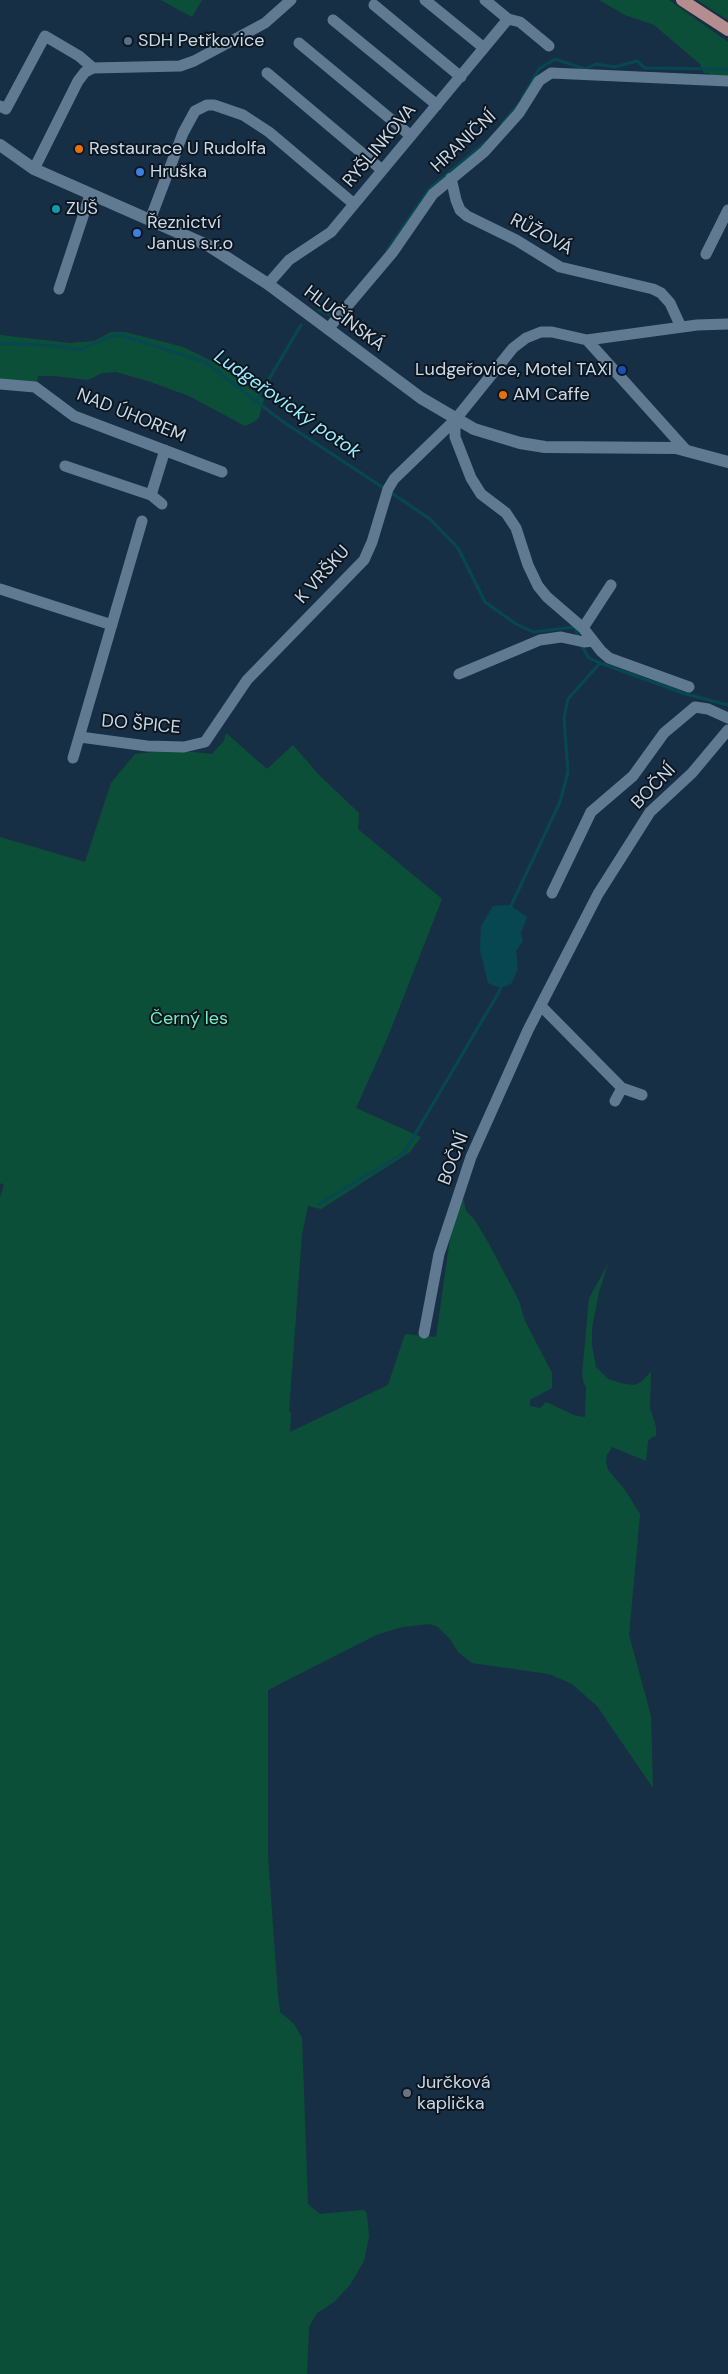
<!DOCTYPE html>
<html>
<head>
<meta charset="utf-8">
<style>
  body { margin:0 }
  canvas { display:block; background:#172f44 }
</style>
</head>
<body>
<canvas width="728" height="2374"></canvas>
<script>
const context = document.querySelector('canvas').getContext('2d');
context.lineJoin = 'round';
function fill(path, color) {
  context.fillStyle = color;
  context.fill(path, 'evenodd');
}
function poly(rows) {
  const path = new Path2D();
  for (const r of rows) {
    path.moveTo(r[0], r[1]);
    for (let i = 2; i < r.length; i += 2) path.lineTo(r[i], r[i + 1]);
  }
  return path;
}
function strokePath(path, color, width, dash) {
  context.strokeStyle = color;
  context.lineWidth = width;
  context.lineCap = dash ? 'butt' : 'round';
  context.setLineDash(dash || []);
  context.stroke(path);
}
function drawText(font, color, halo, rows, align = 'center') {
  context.font = font + ' "DM Sans",sans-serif';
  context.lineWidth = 4;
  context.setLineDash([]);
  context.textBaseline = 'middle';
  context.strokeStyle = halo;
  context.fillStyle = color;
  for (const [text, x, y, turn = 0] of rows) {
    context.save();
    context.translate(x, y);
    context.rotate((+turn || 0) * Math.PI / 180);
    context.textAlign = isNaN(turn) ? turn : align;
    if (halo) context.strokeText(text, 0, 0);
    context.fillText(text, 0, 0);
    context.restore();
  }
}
fill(poly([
  [161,0,202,0,192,17],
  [599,0,669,0,728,42,728,77,711,77,709,73,704,73,700,64,654,25,625,15],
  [697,0,728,0,728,20],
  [111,332,125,332,183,347,218,364,264,399,259,417,256,421,245,426,189,396,148,381,116,372,102,373,88,380,55,376,38,376,37,383,0,379,0,335,70,343,94,341],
  [226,733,267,769,293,745,319,775,359,813,358,829,442,899,387,1039,356,1108,421,1137,410,1152,321,1209,308,1206,302,1234,289,1411,291,1412,290,1432,388,1385,405,1334,436,1337,456,1196,464,1201,466,1211,474,1219,488,1242,519,1301,525,1321,552,1373,552,1388,530,1400,530,1406,540,1408,546,1402,576,1416,585,1417,586,1386,584,1384,582,1375,589,1298,608,1264,599,1292,592,1328,592,1346,596,1367,608,1379,624,1384,634,1385,641,1382,651,1372,650,1408,656,1427,656,1436,652,1437,648,1441,646,1461,612,1447,607,1455,606,1462,608,1470,625,1490,640,1514,629,1635,651,1716,653,1788,597,1706,572,1684,549,1674,472,1663,458,1652,450,1639,438,1627,430,1624,402,1627,376,1635,268,1690,268,1857,278,1995,280,2012,294,2024,302,2038,308,2204,320,2214,364,2210,367,2214,369,2236,364,2261,350,2285,334,2302,317,2313,309,2327,307,2374,0,2374,0,1197,4,1185,0,1183,0,837,85,862,111,783,135,754,171,750,212,754,224,741]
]), '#0c4f38');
fill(poly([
  [510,905,527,917,521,933,523,941,516,951,518,969,511,984,500,988,488,983,480,950,481,926,493,906]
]), '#064751');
strokePath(poly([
  [522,98,539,69,555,59,585,69,596,64,615,67,637,61,645,68,728,69],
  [502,124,517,106],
  [387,250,430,188,486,142],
  [319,310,331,315,341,305],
  [0,343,56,346,80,350,111,336,121,335,205,362,282,421,382,487],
  [256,401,301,325],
  [393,494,430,519,458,548,485,602,516,624,533,632,575,627,578,637],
  [581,645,589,658,600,663,686,694,728,705],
  [510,908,560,802,568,772,564,718,568,699,600,663],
  [319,1204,404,1153,499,992,501,986]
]), '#064751', 3);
strokePath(poly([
  [425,0,484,48],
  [485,0,508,19,520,22,549,46],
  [374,5,461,77],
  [333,20,437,105],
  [299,43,411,136],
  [267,73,382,170],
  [0,106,6,109,45,36,79,56,93,68],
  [34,169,78,81,85,72,93,68,180,66,194,61,265,23,291,0],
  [451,178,456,200,460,210,467,216,516,240,560,267,653,289,661,293,670,303,681,327],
  [150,220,183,133,195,111,207,105,214,105,243,115,269,132,354,204],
  [706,254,728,210],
  [268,284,289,260,331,232,508,19],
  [59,289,90,195],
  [328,329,393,252,433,194,484,152,519,113,539,81,551,73,728,81],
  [587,340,685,449],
  [0,384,35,387,74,416,222,472],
  [455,420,455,437,471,478,481,494,506,513,516,528,528,565,538,586,547,597,583,628,601,651,609,658,689,687],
  [65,466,151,495,162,504],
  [151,495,165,450],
  [0,589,112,625],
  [583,628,611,585],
  [459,674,540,640,561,637,584,642,593,641],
  [80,737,147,746,184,747,205,742,247,680,364,560,372,542,388,489,394,479,455,420,513,348,526,338,541,332,552,332,587,340,697,325,728,324],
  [73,758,142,521],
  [552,893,591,812,633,776,664,733,695,707,708,709,728,718],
  [541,1006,622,1088,642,1095],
  [615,1101,622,1088],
  [424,1333,439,1254,471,1157,528,1030,598,894,650,812,692,773,728,730]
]), '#607a92', 11);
strokePath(poly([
  [0,145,34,169,209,246,268,284,421,398,474,429,520,443,545,447,676,448,728,462]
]), '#607a92', 12);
strokePath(poly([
  [682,0,728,30]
]), '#b58d8e', 12);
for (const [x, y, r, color] of [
  [128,41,5,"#5c6f8a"],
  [79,149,5,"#e8710a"],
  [140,172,5,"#3f7fe0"],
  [56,209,5,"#0f9aa8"],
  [137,233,5,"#3f7fe0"],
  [622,370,5,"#1a4fb4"],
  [503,395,5,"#e8710a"],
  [407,2093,5,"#6b7280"]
]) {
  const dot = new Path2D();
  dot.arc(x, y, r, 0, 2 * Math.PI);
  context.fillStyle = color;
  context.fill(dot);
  strokePath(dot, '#0c1620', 2);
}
drawText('18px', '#cad9e6', '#0c1620', [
  ["SDH Petřkovice",138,41],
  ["Restaurace U Rudolfa",89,149],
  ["Hruška",150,172],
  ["ZUŠ",66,209],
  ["Řeznictví",147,223],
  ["Janus s.r.o",147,244],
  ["Ludgeřovice, Motel TAXI",612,370,"right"],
  ["AM Caffe",513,395],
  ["Jurčková",417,2083],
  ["kaplička",417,2104]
], 'left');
drawText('18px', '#cad9e6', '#0c1620', [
  ["HRANIČNÍ",464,142,-43],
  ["RYŠLINKOVA",380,146,-50],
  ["RŮŽOVÁ",541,235,28],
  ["HLUČÍNSKÁ",344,319,37],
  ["NAD ÚHOREM",131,416,22],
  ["K VRŠKU",323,575,-48],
  ["DO ŠPICE",141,725,5],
  ["BOČNÍ",654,787,-46],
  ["BOČNÍ",454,1159,-69]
]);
drawText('18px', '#75eebc', '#0c1620', [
  ["Černý les",189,1019]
]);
drawText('italic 19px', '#9eedfc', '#0c1620', [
  ["Ludgeřovický potok",287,405,35]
]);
</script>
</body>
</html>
